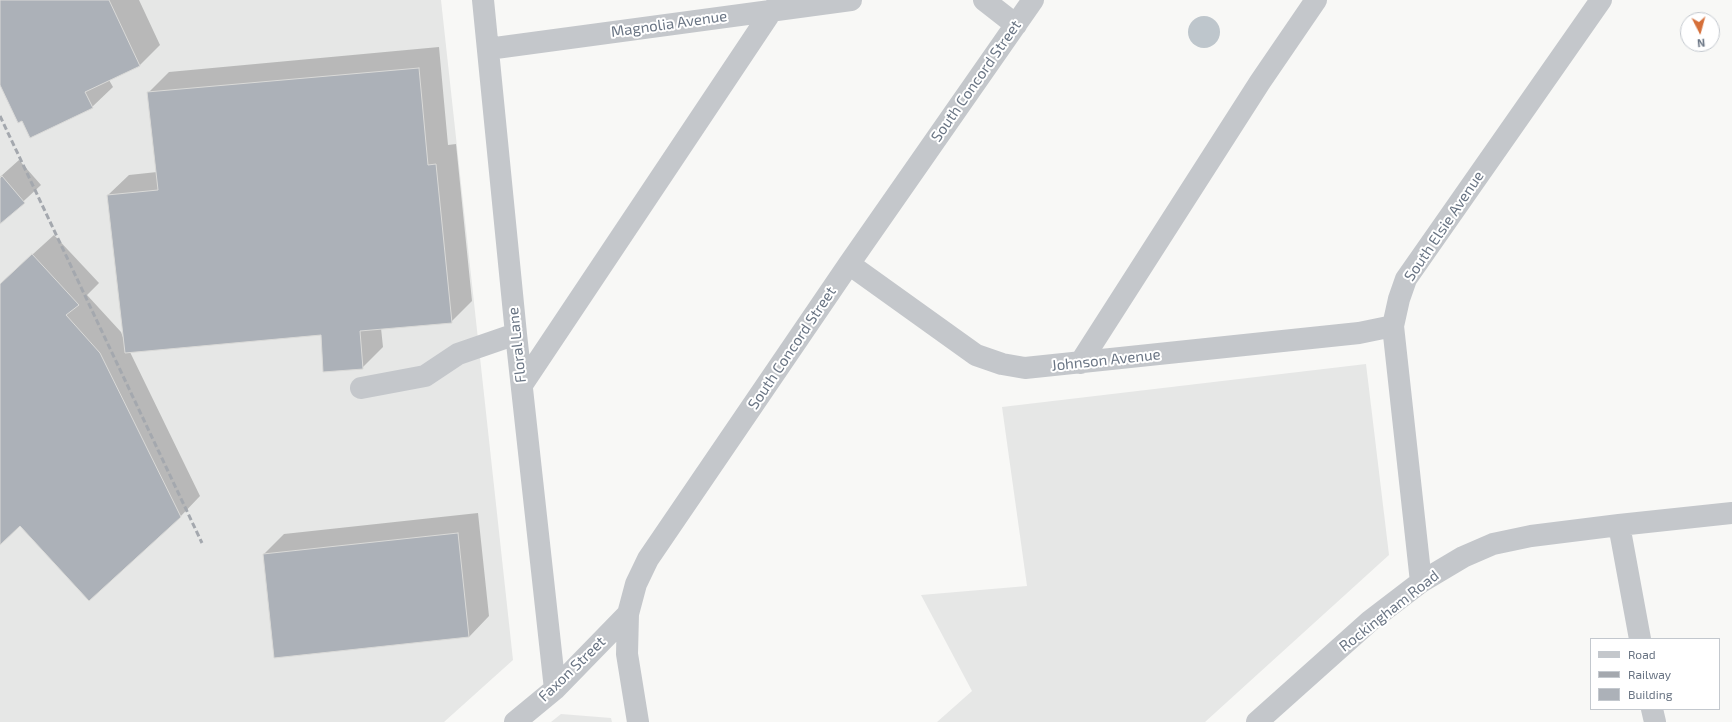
<!DOCTYPE html>
<html>
<head>
<meta charset="utf-8">
<style>
  body { margin:0 }
  #map { position:relative; width:1732px; height:722px; overflow:hidden; background:#f8f8f6; font-family:"Exo 2",sans-serif }
  canvas { display:block }
  .legend { position:absolute; left:1590px; top:638px; width:130px; height:72px; box-sizing:border-box; background:#fff; border:1px solid #c3c8ce; margin:0; padding:5px 7px; list-style:none; font-size:12px; color:#6a7584 }
  .legend li { display:flex; align-items:center; gap:8px; height:20px }
  .legend b { width:20px; border:1px solid #c3c8ce }
  .north { position:absolute; left:1680px; top:12px; width:40px; height:40px; box-sizing:border-box; background:#fff; border:1px solid #c3c8ce; border-radius:50%; rotate:174deg; font-size:11px; font-weight:700; line-height:16px; text-align:center; color:#6a7584 }
  .north::after { content:''; display:block; margin:auto; width:14px; height:18px; background:#d56f39; clip-path:polygon(50% 0,100% 100%,50% 72%,0 100%) }
</style>
</head>
<body>
<div id="map">
<canvas width="1732" height="722"></canvas>
<ul class="legend">
<li><b style="height:5px;background:#c4c7cb"></b>Road</li>
<li><b style="height:5px;background:#a4a8ae"></b>Railway</li>
<li><b style="height:11px;background:#acb1b8"></b>Building</li>
</ul>
<div class="north">N</div>
</div>
<script>
const context = document.querySelector('canvas').getContext('2d');
context.lineJoin = 'round';
function fill(path, color) {
  context.fillStyle = color;
  context.fill(path, 'evenodd');
}
function poly(rows) {
  const path = new Path2D();
  for (const r of rows) {
    if (r.length === 3) {
      path.moveTo(r[0] + r[2], r[1]);
      path.arc(r[0], r[1], r[2], 0, 2 * Math.PI);
      continue;
    }
    path.moveTo(r[0], r[1]);
    for (let i = 2; i < r.length; i += 2) path.lineTo(r[i], r[i + 1]);
  }
  return path;
}
function strokePath(path, color, width, dash) {
  context.strokeStyle = color;
  context.lineWidth = width;
  context.lineCap = dash ? 'butt' : 'round';
  context.setLineDash(dash || []);
  context.stroke(path);
}
function drawText(font, color, halo, rows, align = 'center') {
  context.font = font + ' "Exo 2",sans-serif';
  context.lineWidth = 4;
  context.setLineDash([]);
  context.textBaseline = 'middle';
  context.strokeStyle = halo;
  context.fillStyle = color;
  for (const [text, x, y, turn = 0] of rows) {
    context.save();
    context.translate(x, y);
    context.rotate((+turn || 0) * Math.PI / 180);
    context.textAlign = isNaN(turn) ? turn : align;
    if (halo) context.strokeText(text, 0, 0);
    context.fillText(text, 0, 0);
    context.restore();
  }
}
fill(poly([
  [0,0,441,0,513,660,444,722,0,722],
  [1366,364,1389,555,1205,722,937,722,972,691,921,595,1027,586,1002,407],
  [561,714,611,718,612,722,551,722]
]), '#e6e7e6');
fill(poly([
  [1204,32,16]
]), '#bec6cc');
fill(poly([
  [0,0,139,0,160,45,140,65,109,80,113,87,92,107,23,120,0,83],
  [439,47,448,145,456,144,472,301,451,322,381,328,383,347,362,368,322,334,130,352,200,496,180,517,20,525,0,544,0,284,54,235,99,283,87,295,121,332,124,340,108,195,129,175,157,172,148,93,169,72],
  [19,160,41,185,0,223,0,177],
  [478,513,489,616,469,637,264,554,284,534]
]), '#0003');
const building = poly([
  [0,0,109,0,140,66,85,92,93,108,30,138,22,121,18,123,0,85,0,0],
  [419,68,428,165,436,164,452,323,360,331,363,369,323,372,321,335,125,353,107,195,158,190,147,92,419,68],
  [2,176,25,203,0,224,0,178,2,176],
  [32,254,79,305,66,315,100,353,181,517,89,601,20,526,0,545,0,284,32,254],
  [458,533,469,637,274,658,263,554,458,533]
]);
fill(building, '#acb1b8');
strokePath(building, '#dadad8', 1);
strokePath(poly([
  [483,0,516,334,555,689],
  [984,0,1016,25],
  [488,49,851,0],
  [849,264,976,355,1002,364,1025,368,1359,333,1393,326],
  [1080,363,1260,82,1316,0],
  [522,385,773,9],
  [361,388,425,376,458,354,516,334],
  [1619,525,1640,639],
  [1421,582,1393,326,1399,299,1406,279,1601,0],
  [1652,709,1655,722],
  [515,722,555,689,628,614],
  [638,722,627,654,628,614,636,584,648,559,849,264,1033,0],
  [1257,722,1370,621,1421,582,1463,557,1493,544,1531,536,1619,525,1732,513]
]), '#c4c7cb', 22);
strokePath(poly([
  [0,116,202,543]
]), '#a4a8ae', 3, [6, 3]);
drawText('15px', '#6a7584', '#fff', [
  ["Magnolia Avenue",669,24,-8],
  ["South Concord Street",976,81,-55],
  ["South Elsie Avenue",1444,226,-56],
  ["Floral Lane",517,345,-96],
  ["South Concord Street",792,348,-56],
  ["Johnson Avenue",1106,360,-6],
  ["Rockingham Road",1389,611,-38],
  ["Faxon Street",572,669,-44]
]);
</script>
</body>
</html>
